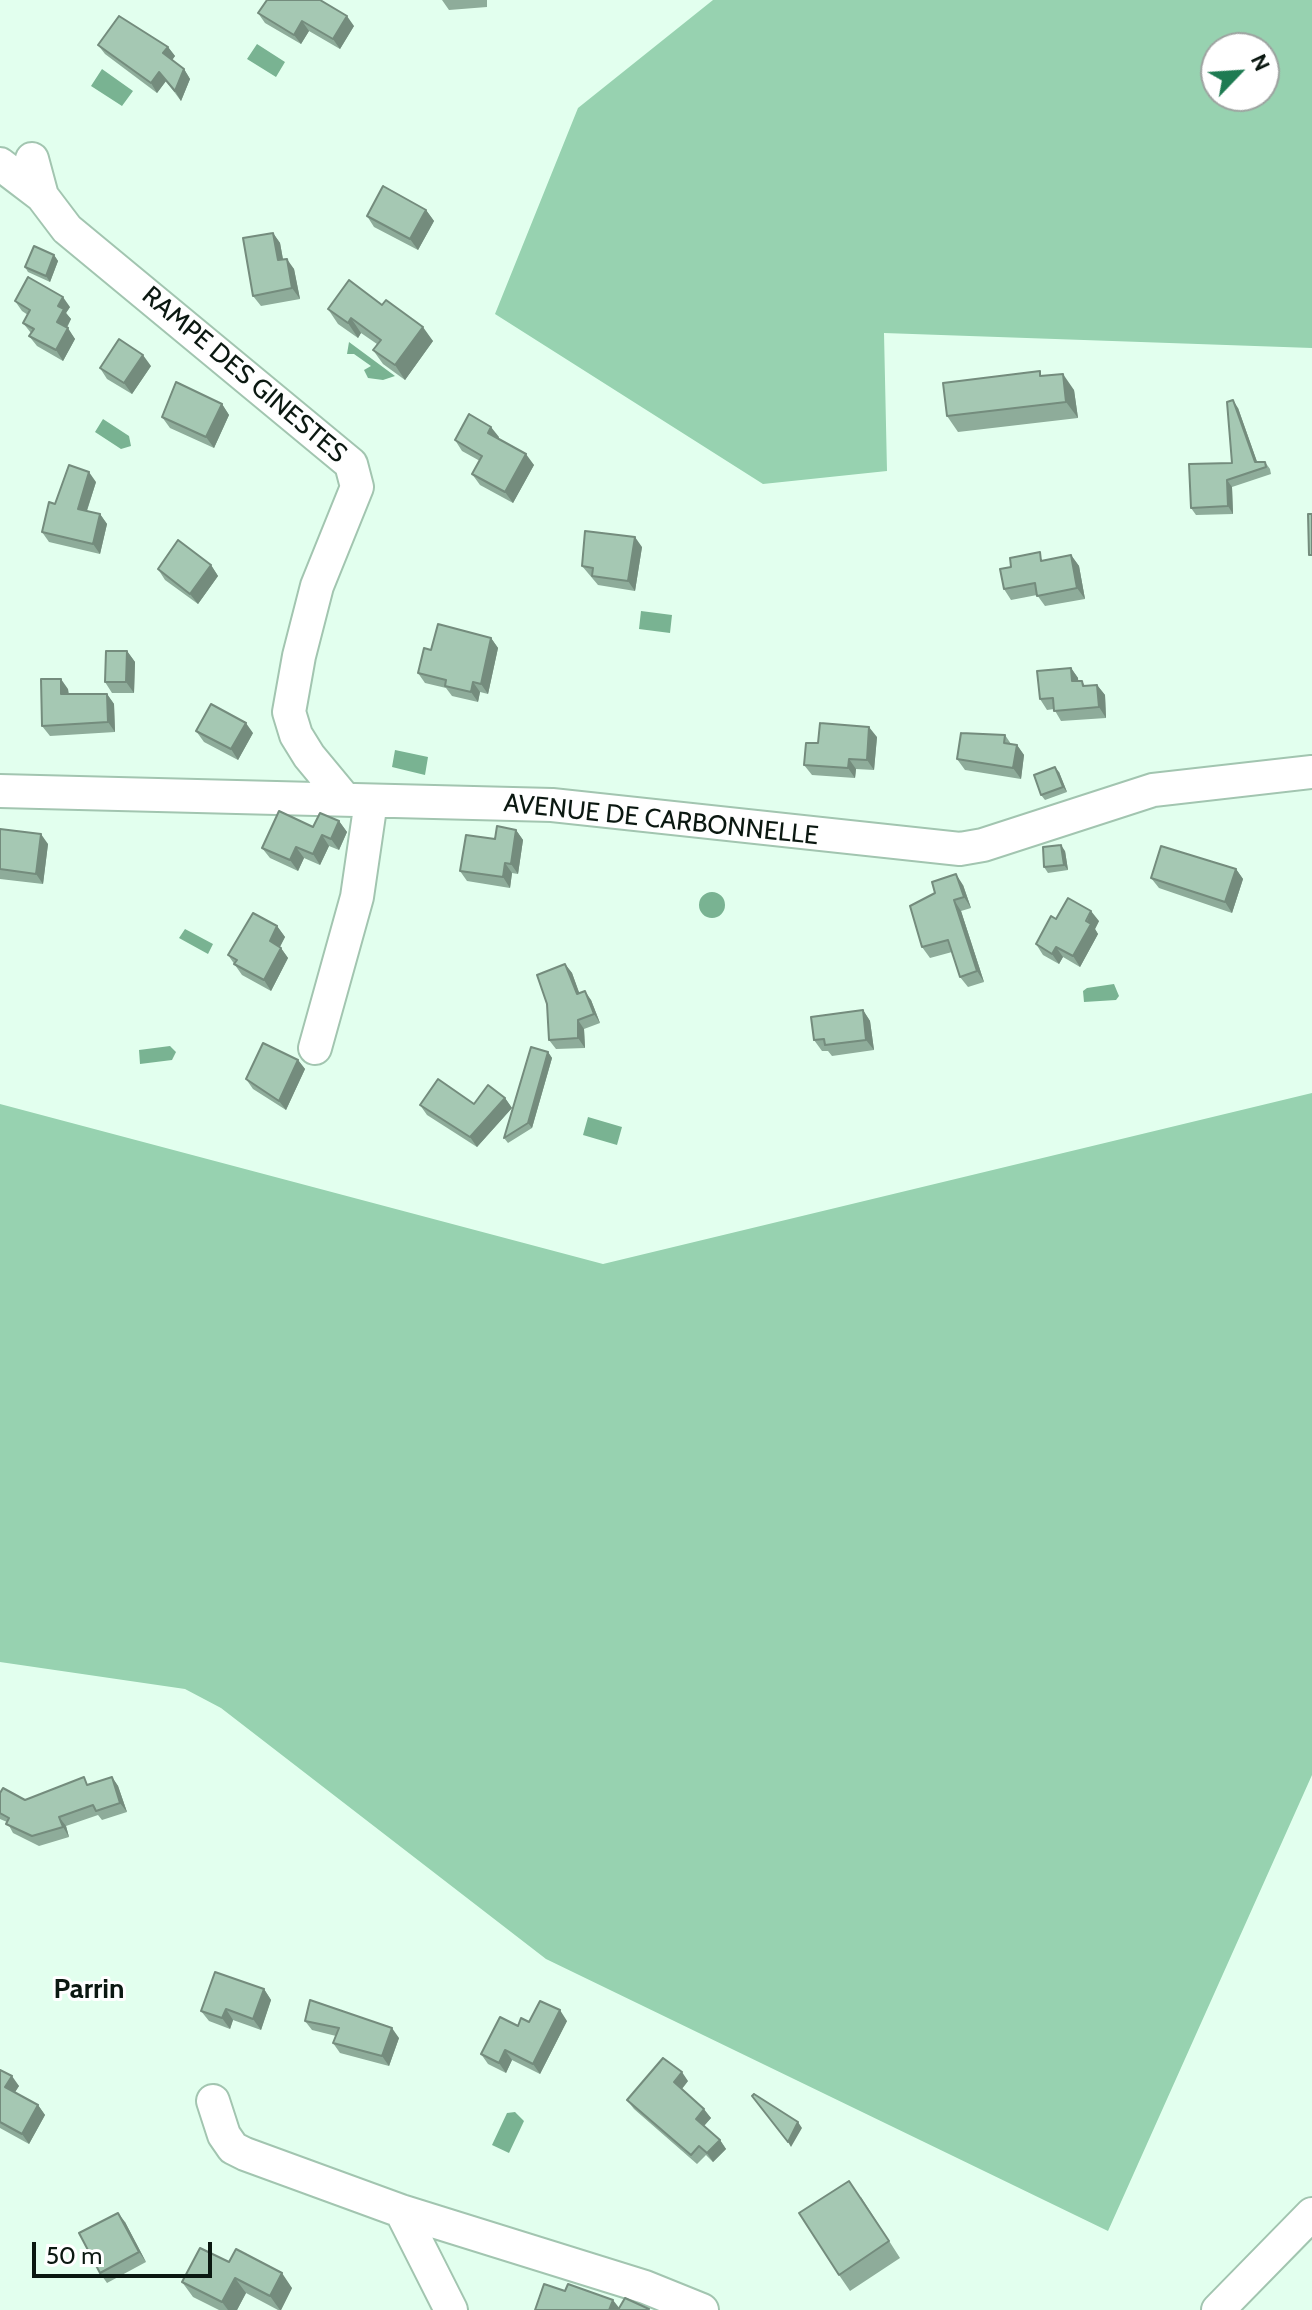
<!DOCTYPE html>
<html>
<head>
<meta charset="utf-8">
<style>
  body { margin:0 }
  #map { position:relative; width:1312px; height:2310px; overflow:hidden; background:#e2ffee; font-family:Cabin,sans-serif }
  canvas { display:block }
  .north { position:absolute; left:1200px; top:32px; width:80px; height:80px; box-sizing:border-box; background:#fff; border:2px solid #9da3a0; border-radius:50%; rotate:65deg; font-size:22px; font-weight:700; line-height:32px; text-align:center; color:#0b1811 }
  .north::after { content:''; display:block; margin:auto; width:28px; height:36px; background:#1e7b52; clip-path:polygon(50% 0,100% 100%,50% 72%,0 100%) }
  .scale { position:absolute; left:32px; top:2242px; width:180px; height:36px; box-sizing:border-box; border:4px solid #0b1811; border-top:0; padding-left:10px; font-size:24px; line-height:28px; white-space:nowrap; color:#0b1811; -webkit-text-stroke:6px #fff; paint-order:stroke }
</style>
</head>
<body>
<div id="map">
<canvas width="1312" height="2310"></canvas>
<div class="north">N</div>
<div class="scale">50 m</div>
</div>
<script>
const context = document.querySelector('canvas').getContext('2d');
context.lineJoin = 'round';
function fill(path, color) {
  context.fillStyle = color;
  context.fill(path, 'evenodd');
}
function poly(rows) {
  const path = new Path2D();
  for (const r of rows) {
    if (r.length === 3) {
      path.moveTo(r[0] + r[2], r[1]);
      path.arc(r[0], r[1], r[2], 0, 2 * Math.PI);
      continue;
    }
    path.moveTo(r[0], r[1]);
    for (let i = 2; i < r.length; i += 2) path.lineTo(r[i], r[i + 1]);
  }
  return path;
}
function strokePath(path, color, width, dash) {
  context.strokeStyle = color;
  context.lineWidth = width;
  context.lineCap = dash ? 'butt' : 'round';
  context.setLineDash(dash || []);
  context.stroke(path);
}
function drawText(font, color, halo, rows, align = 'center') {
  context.font = font + ' Cabin,sans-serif';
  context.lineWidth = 6;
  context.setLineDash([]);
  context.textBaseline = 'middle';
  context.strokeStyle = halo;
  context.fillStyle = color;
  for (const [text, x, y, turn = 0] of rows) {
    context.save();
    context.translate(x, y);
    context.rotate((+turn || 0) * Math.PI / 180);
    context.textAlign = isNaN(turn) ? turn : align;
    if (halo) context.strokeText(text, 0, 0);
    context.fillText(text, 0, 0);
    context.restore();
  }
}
fill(poly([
  [713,0,1312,0,1312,348,884,333,887,471,763,484,495,314,578,108],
  [1264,48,1264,96,1216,96,1216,48],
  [1312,1093,1312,1775,1108,2231,546,1959,221,1708,185,1689,0,1662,0,1104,603,1264]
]), '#97d2b0');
fill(poly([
  [257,44,285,62,276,77,247,59],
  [102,69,133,91,122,106,91,86],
  [349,342,395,376,383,380,368,378,364,370,371,366,354,354,347,354],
  [103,419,129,436,131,446,121,449,95,432],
  [641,611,672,615,670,633,639,629],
  [395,750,428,757,425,775,392,767],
  [712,905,13],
  [185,929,213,944,208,954,179,938],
  [1114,984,1119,996,1116,1000,1084,1002,1083,991,1087,988],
  [170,1046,176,1052,172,1060,140,1064,139,1050],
  [588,1117,622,1127,617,1145,583,1135],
  [515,2112,524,2121,509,2153,492,2145,507,2113]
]), '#79b392');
const minor = poly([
  [32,159,42,196,67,229,351,464,357,487,317,586,299,656,289,712,296,735,309,756,343,797],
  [0,164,42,196],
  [0,791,552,805,960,849,983,845,1153,790,1312,772],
  [315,1048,357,897,371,801],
  [213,2101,224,2135,233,2148,245,2154,401,2211,645,2287,702,2310],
  [401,2211,451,2310],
  [1218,2310,1312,2214]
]);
strokePath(minor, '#a2c5b0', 36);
strokePath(minor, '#fff', 32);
fill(poly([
  [442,0,487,0,487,7,449,10],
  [258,13,354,26,340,49,309,31,301,44,265,23],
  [98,45,168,47,175,56,172,60,184,69,190,79,181,101,166,81,157,93,105,54],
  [426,210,434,221,418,250,374,227,367,216],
  [273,233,280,243,283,259,294,269,300,299,261,306,253,296],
  [54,255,58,261,50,282,28,272,25,267],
  [15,301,70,307,66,313,71,319,67,328,75,339,63,361,37,346,29,336,31,333,23,323,28,315,22,311],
  [382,305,433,341,405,380,383,364,373,350,377,344,361,333,358,338,338,324,328,309],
  [151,366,132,394,107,379,100,368],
  [1043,376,1074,390,1078,418,958,432,947,416],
  [222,404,229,415,214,448,170,428,162,417],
  [1238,408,1257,462,1265,462,1270,469,1271,474,1232,487,1233,514,1196,515,1191,508,1232,463],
  [499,437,498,439,534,465,513,503,480,485,472,474,480,461,462,451,455,440],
  [96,482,87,511,100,514,107,524,100,554,49,542,42,532,55,504],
  [642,547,635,591,598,585,582,566],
  [1071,555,1079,566,1085,599,1045,606,1037,595,1011,600,1004,589,1046,560],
  [211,565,218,576,198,604,165,580,158,569],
  [491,638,498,648,488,694,480,692,478,702,452,696,446,688,425,683,418,673,431,650],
  [127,651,135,662,134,693,112,693,105,682],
  [1071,668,1078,678,1078,681,1082,681,1085,686,1097,685,1105,695,1106,718,1061,721,1054,709,1047,710,1040,699],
  [68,689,69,694,107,694,114,704,115,732,50,736,42,726],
  [196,731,253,733,238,760,204,742],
  [1005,735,1011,744,1017,745,1024,755,1021,779,965,770,957,759],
  [877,737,874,770,856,769,855,778,812,775,804,765,818,743],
  [1059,772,1067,792,1045,800,1041,795],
  [339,821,347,832,339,850,329,846,320,865,304,858,298,871,270,858,262,848,313,827],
  [0,829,48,844,43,884,0,879],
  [516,830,523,840,518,874,512,873,510,888,467,881,460,871,495,839],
  [1065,851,1068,870,1048,873,1044,867],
  [1236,869,1243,879,1232,913,1159,888,1151,878],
  [963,885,971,908,961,911,984,982,968,987,960,977,952,952,930,958,922,947],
  [1056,919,1099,921,1095,929,1098,934,1080,967,1063,957,1059,964,1043,955,1036,944],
  [277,926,285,937,280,947,288,958,271,991,242,975,228,955],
  [565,964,572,973,579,993,591,1000,600,1023,584,1029,585,1048,556,1049,549,1040],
  [863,1010,870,1021,874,1050,832,1056,828,1051,822,1051,814,1040],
  [548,1052,552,1058,532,1128,508,1143,504,1138],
  [298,1060,305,1069,286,1110,253,1089,246,1079],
  [505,1098,512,1108,477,1147,427,1115,420,1105,474,1104],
  [112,1777,118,1786,127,1812,102,1820,98,1815,66,1826,69,1837,39,1846,13,1833,7,1822,0,1819,0,1793,25,1800,89,1784],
  [264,1989,271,2000,261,2030,233,2020,230,2029,209,2021,201,2011],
  [305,2021,399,2038,389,2066,340,2053,333,2043,336,2036,312,2030],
  [567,2021,540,2074,512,2060,506,2073,488,2064,481,2054,518,2026,529,2022],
  [0,2070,19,2086,14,2093,38,2105,45,2115,29,2144,0,2128],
  [688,2081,682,2089,711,2118,704,2126,720,2140,726,2149,713,2162,706,2155,697,2164,634,2109,627,2100],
  [861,2197,900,2258,850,2291,839,2275],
  [125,2222,146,2262,107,2283,100,2273],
  [229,2262,292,2288,281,2310,278,2310,246,2293,237,2310,219,2310,193,2297,182,2282]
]), '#8eac9a');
fill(poly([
  [347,16,354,26,340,49,333,39],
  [302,21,309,31,301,44,294,35],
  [168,47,175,56,170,63,163,53],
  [184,69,190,79,181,101,175,91],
  [159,72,166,81,157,93,151,83],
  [426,210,434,221,418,250,410,239],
  [273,233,280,243,285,271,278,260],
  [54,255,58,261,50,282,46,276],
  [287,259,294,269,300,299,292,288],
  [63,297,70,307,66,313,71,319,64,332,57,322,58,306],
  [351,318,361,333,358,338,348,323],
  [423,327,433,341,405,380,395,365],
  [68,328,75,339,63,361,56,350],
  [143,355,151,366,132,394,124,383],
  [1063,374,1074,390,1078,418,1066,402],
  [1233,400,1238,408,1260,470,1255,462],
  [222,404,229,415,214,448,206,437],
  [491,427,499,437,496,444,488,433],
  [526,454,534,465,513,503,505,492],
  [89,472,96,482,84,519,78,509],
  [1227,480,1232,487,1233,514,1228,506],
  [100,514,107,524,100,554,93,544],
  [635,537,642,547,635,591,628,581],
  [1071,555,1079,566,1085,599,1077,588],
  [211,565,218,576,198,604,190,594],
  [491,638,498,648,488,694,481,684],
  [127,651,135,662,134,693,126,682],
  [1071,668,1078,678,1079,692,1072,681],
  [61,679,68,689,69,705,61,694],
  [473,682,480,692,478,702,471,692],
  [1097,685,1105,695,1106,718,1099,707],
  [107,694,114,704,115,732,108,722],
  [246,723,253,733,238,760,231,749],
  [869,727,877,737,874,770,867,760],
  [1017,745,1024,755,1021,779,1013,768],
  [849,759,856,769,855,778,848,768],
  [1055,767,1059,772,1067,792,1063,787],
  [339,821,347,832,339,850,331,839],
  [516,830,523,840,518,874,511,864],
  [41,834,48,844,43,884,36,874],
  [322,835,329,846,320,865,313,854],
  [1061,845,1065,851,1068,870,1064,865],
  [296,847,304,858,298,871,290,860],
  [505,863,512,873,510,888,503,877],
  [1236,869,1243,879,1232,913,1225,902],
  [956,874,963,885,971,908,964,897],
  [954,900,961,911,984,982,977,971],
  [1091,911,1099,921,1095,929,1098,934,1080,967,1073,956],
  [277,926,285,937,277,952,270,941],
  [1056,947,1063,957,1059,964,1052,954],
  [281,948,288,958,271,991,264,980],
  [565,964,572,973,583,1003,577,994],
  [585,991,591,1000,600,1023,594,1014],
  [863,1010,870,1021,874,1050,866,1040],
  [578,1020,584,1029,585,1048,578,1038],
  [548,1052,552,1058,532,1128,528,1123],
  [298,1060,305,1069,286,1110,279,1101],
  [505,1098,512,1108,477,1147,470,1137],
  [112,1777,118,1786,127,1812,120,1803],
  [59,1817,66,1826,69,1837,63,1827],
  [264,1989,271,2000,261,2030,253,2019],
  [226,2009,233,2020,230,2029,222,2018],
  [560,2010,567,2021,540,2074,533,2064],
  [392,2028,399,2038,389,2066,382,2056],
  [505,2050,512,2060,506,2073,499,2063],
  [682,2072,688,2081,680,2091,674,2082],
  [12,2076,19,2086,12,2097,5,2087],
  [38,2105,45,2115,29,2144,22,2134],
  [704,2109,711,2118,702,2128,696,2119],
  [798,2122,802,2128,791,2147,788,2142],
  [720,2140,726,2149,713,2162,707,2153],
  [118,2213,125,2222,146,2262,139,2252],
  [282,2273,292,2288,281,2310,280,2310,270,2296],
  [235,2278,246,2293,237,2310,228,2310,222,2302],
  [613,2300,620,2309,619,2310,609,2310]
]), '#748c7d');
const building = poly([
  [267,0,320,0,347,16,333,39,302,21,294,35,258,13,267,0],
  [119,16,168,47,163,53,184,69,175,91,159,72,151,83,98,45,119,16],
  [383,186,426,210,410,239,367,216,383,186],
  [273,233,278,260,287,259,292,288,253,296,243,238,273,233],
  [34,246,54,255,46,276,25,267,34,246],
  [28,277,63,297,58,306,64,309,57,322,68,328,56,350,29,336,34,329,23,323,30,310,15,301,28,277],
  [349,280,382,305,386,300,423,327,395,365,373,350,381,340,351,318,348,323,328,309,349,280],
  [119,339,143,355,124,383,100,368,119,339],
  [1040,371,1040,376,1063,374,1066,402,947,416,943,383,1040,371],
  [176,382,222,404,206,437,162,417,176,382],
  [1233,400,1255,462,1265,462,1266,467,1227,480,1228,506,1191,508,1189,464,1232,463,1227,402,1233,400],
  [469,414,491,427,488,433,526,454,505,492,472,474,482,456,455,440,469,414],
  [69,465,89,472,78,509,100,514,93,544,42,532,49,502,55,504,69,465],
  [1308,514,1312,514,1312,555,1309,555,1308,514],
  [585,531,635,537,628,581,592,576,593,568,582,566,585,531],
  [178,540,211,565,190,594,158,569,178,540],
  [1040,552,1041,561,1071,555,1077,588,1037,596,1035,583,1004,589,1000,569,1011,567,1010,558,1040,552],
  [438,624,491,638,481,684,473,682,471,692,445,686,446,680,418,673,424,648,431,650,438,624],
  [106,651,127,651,126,682,105,682,106,651],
  [1071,668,1072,681,1082,681,1083,686,1097,685,1099,707,1054,711,1053,698,1040,699,1037,671,1071,668],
  [41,679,61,679,61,694,107,694,108,722,42,726,41,679],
  [211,704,246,723,231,749,196,731,211,704],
  [820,723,869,727,867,760,849,759,848,768,804,765,806,743,818,743,820,723],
  [961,733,1005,735,1004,743,1017,745,1013,768,957,759,961,733],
  [1055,767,1063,787,1041,795,1034,775,1055,767],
  [279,811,313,827,320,813,339,821,331,839,322,835,313,854,296,847,290,860,262,848,279,811],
  [497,826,516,830,511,864,505,863,503,877,460,871,466,835,495,839,497,826],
  [0,829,41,834,36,874,0,869,0,829],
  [1061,845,1064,865,1044,867,1043,847,1061,845],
  [1161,846,1236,869,1225,902,1151,878,1161,846],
  [956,874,964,897,954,900,977,971,960,977,948,940,922,947,910,906,935,893,932,882,956,874],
  [1068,898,1091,911,1086,921,1091,924,1073,956,1056,947,1052,954,1036,944,1051,916,1056,919,1068,898],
  [253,913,277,926,270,941,281,948,264,980,234,964,237,960,228,955,253,913],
  [565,964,577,994,585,991,594,1014,578,1020,578,1038,549,1040,547,1004,537,975,565,964],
  [863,1010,866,1040,825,1045,824,1039,814,1040,811,1017,863,1010],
  [263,1043,298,1060,279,1101,246,1079,263,1043],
  [531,1047,548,1052,528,1123,504,1138,531,1047],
  [438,1079,474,1104,488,1085,505,1098,470,1137,420,1105,438,1079],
  [84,1777,87,1785,112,1777,120,1803,96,1811,93,1805,59,1817,63,1827,32,1836,6,1824,9,1818,0,1813,0,1793,3,1788,25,1800,84,1777],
  [215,1972,264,1989,253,2019,226,2009,222,2018,201,2011,215,1972],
  [310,2000,392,2028,382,2056,333,2043,339,2028,305,2021,310,2000],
  [540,2001,560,2010,533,2064,505,2050,499,2063,481,2054,500,2017,518,2026,521,2018,529,2022,540,2001],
  [663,2058,682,2072,674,2082,704,2109,696,2119,720,2140,707,2153,699,2146,691,2155,627,2100,663,2058],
  [0,2070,12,2076,5,2087,38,2105,22,2134,0,2122,0,2070],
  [754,2094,798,2122,788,2142,752,2096,754,2094],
  [849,2181,889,2241,839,2275,799,2213,849,2181],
  [118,2213,139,2252,100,2273,79,2233,118,2213],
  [200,2248,229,2262,236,2249,282,2273,270,2296,235,2278,222,2302,182,2282,200,2248],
  [544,2284,565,2291,568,2284,613,2300,609,2310,535,2310,544,2284],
  [625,2298,649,2309,648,2310,618,2310,625,2298]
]);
fill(building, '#a5c8b3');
strokePath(building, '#748c7d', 2);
drawText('26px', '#0b1811', '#fff', [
  ["RAMPE DES GINESTES",244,375,40],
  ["AVENUE DE CARBONNELLE",661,820,6]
]);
drawText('bold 28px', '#0b1811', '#fff', [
  ["Parrin",89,1990]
]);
</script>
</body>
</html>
